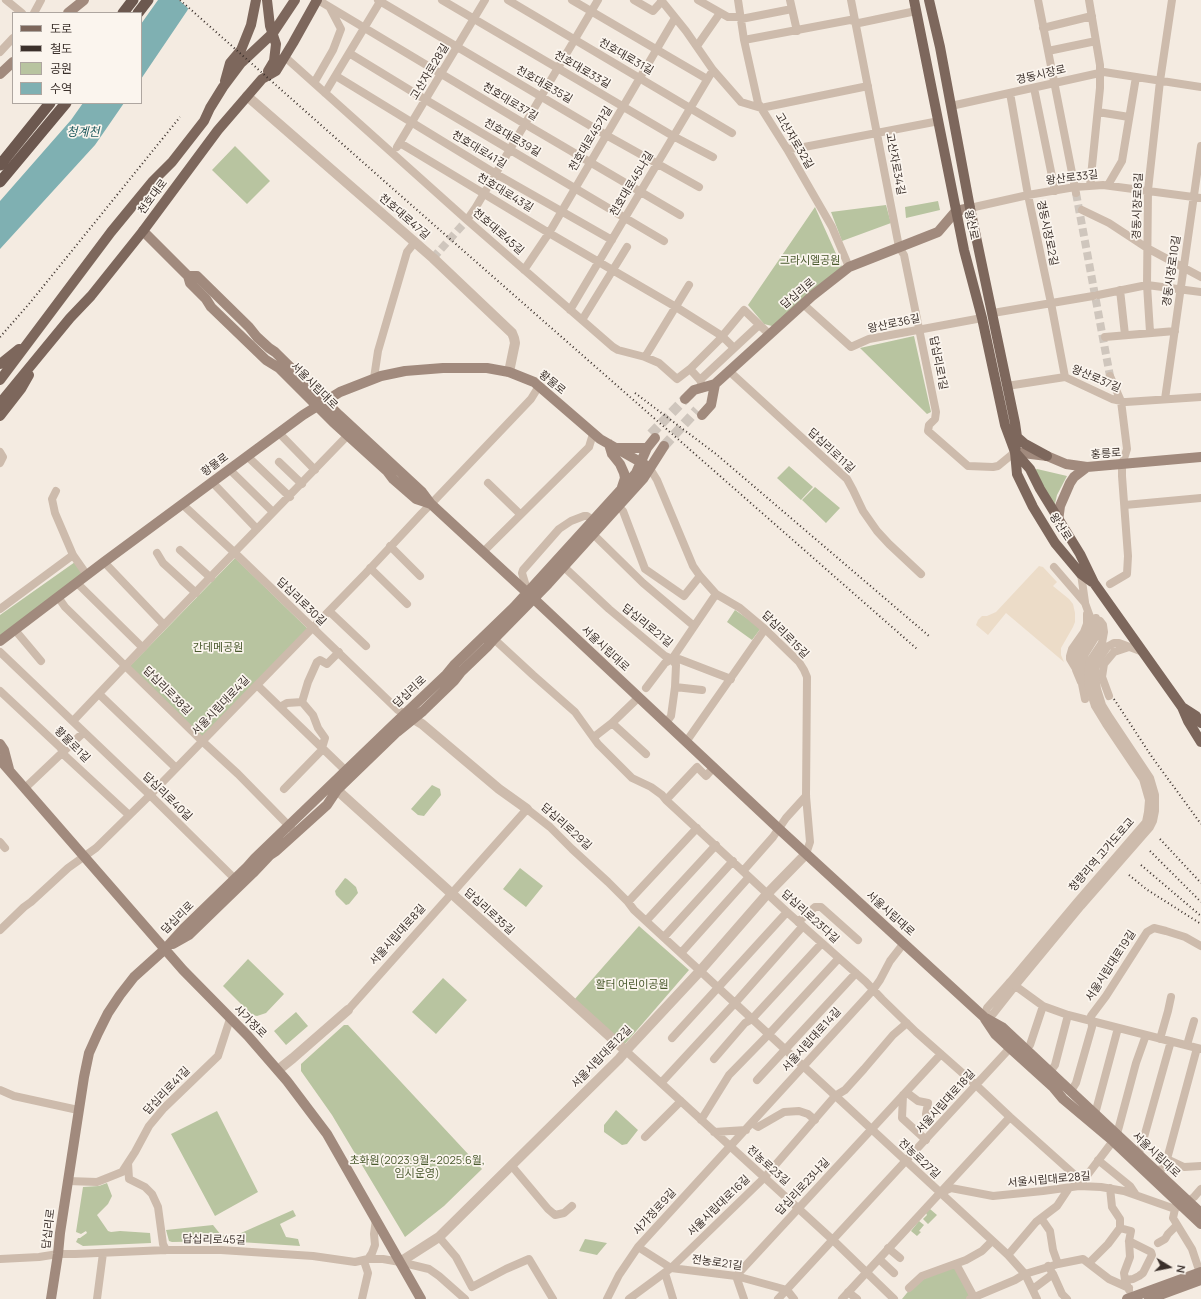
<!DOCTYPE html>
<html>
<head>
<meta charset="utf-8">
<style>
  body { margin:0 }
  #map { position:relative; width:1201px; height:1299px; overflow:hidden; background:#f4ebe1; font-family:Manrope,"Noto Sans KR",sans-serif }
  canvas { display:block }
  .legend { position:absolute; left:12px; top:12px; width:130px; height:92px; box-sizing:border-box; background:#fbf5ee; border:1px solid #aea6a0; margin:0; padding:5px 7px; list-style:none; font-size:12px; color:#3b302b }
  .legend li { display:flex; align-items:center; gap:8px; height:20px }
  .legend b { width:20px; border:1px solid #aea6a0 }
  .north { position:absolute; left:1149px; top:1247px; width:40px; height:40px; -webkit-text-stroke:3px #fbf5ee; paint-order:stroke; rotate:100deg; font-size:11px; font-weight:700; line-height:16px; text-align:center; color:#3b302b }
  .north::after { content:''; display:block; margin:auto; width:14px; height:18px; background:#3b302b; clip-path:polygon(50% 0,100% 100%,50% 72%,0 100%) }
</style>
</head>
<body>
<div id="map">
<canvas width="1201" height="1299"></canvas>
<ul class="legend">
<li><b style="height:5px;background:#7d675c"></b>도로</li>
<li><b style="height:5px;background:#3b302b"></b>철도</li>
<li><b style="height:11px;background:#b8c4a0"></b>공원</li>
<li><b style="height:11px;background:#7fb0b2"></b>수역</li>
</ul>
<div class="north">N</div>
</div>
<script>
const context = document.querySelector('canvas').getContext('2d');
context.lineJoin = 'round';
function fill(path, color) {
  context.fillStyle = color;
  context.fill(path, 'evenodd');
}
function poly(rows) {
  const path = new Path2D();
  for (const r of rows) {
    path.moveTo(r[0], r[1]);
    for (let i = 2; i < r.length; i += 2) path.lineTo(r[i], r[i + 1]);
  }
  return path;
}
function strokePath(path, color, width, dash) {
  context.strokeStyle = color;
  context.lineWidth = width;
  context.lineCap = dash ? 'butt' : 'round';
  context.setLineDash(dash || []);
  context.stroke(path);
}
function drawText(font, color, halo, rows, align = 'center') {
  context.font = font + ' Manrope,"Noto Sans KR",sans-serif';
  context.lineWidth = 3.5;
  context.setLineDash([]);
  context.textBaseline = 'middle';
  context.strokeStyle = halo;
  context.fillStyle = color;
  for (const [text, x, y, turn = 0] of rows) {
    context.save();
    context.translate(x, y);
    context.rotate((+turn || 0) * Math.PI / 180);
    context.textAlign = isNaN(turn) ? turn : align;
    if (halo) context.strokeText(text, 0, 0);
    context.fillText(text, 0, 0);
    context.restore();
  }
}
fill(poly([
  [235,146,270,181,247,204,212,170],
  [938,201,940,210,906,218,905,207],
  [886,205,891,223,842,241,831,212],
  [815,207,842,267,776,327,764,324,748,305],
  [914,336,931,412,927,414,860,348],
  [789,466,813,487,801,500,777,478],
  [1037,469,1067,476,1057,495,1054,508,1035,470],
  [815,487,840,508,826,523,802,500],
  [235,558,308,629,202,738,129,667],
  [75,562,84,572,0,637,0,615],
  [735,610,761,628,752,640,727,622],
  [432,785,440,789,441,795,424,816,418,815,411,809],
  [520,868,543,886,526,907,503,889],
  [345,878,347,879,356,887,358,893,349,904,346,905,336,895,335,891],
  [639,926,689,970,624,1045,574,1000],
  [248,959,284,994,266,1013,257,1016,252,1015,223,986],
  [443,978,467,1000,436,1034,412,1012],
  [296,1012,308,1026,286,1045,274,1031],
  [344,1025,348,1025,482,1169,444,1206,405,1237,332,1115,301,1071,301,1064],
  [616,1110,638,1130,627,1144,622,1145,604,1132,604,1125],
  [217,1111,258,1192,215,1216,171,1134],
  [107,1183,112,1196,108,1204,97,1215,108,1231,111,1232,120,1231,150,1233,151,1243,83,1246,76,1242,78,1238,80,1238,87,1233,86,1231,81,1234,76,1232,83,1187,99,1186],
  [930,1209,937,1215,928,1224,923,1219,927,1215,926,1213],
  [293,1210,296,1216,280,1224,286,1237,298,1239,300,1246,225,1241,172,1242,169,1241,166,1230,213,1225,221,1235,232,1237],
  [919,1221,924,1225,919,1231,921,1232,917,1236,911,1231],
  [585,1239,607,1243,597,1255,579,1251],
  [956,1265,972,1296,966,1299,902,1299,915,1283]
]), '#b8c4a0');
fill(poly([
  [1039,566,1043,567,1057,582,1053,586,1069,599,1073,604,1075,613,1075,622,1073,627,1061,648,1061,655,1064,662,1006,613,988,635,976,625,978,620,982,616,987,616,996,612]
]), '#ecdcc8');
fill(poly([
  [155,0,193,0,187,11,141,79,141,20],
  [83,103,124,103,95,145,0,249,0,201,71,120]
]), '#7fb0b2');
fill(poly([
  [153,0,158,0,141,24,141,17],
  [179,0,193,0,195,1,190,10]
]), '#f4ebe1');
strokePath(poly([
  [1076,193,1110,376],
  [433,258,467,220]
]), '#cfc6bd', 8, [8, 4]);
strokePath(poly([
  [651,434,685,399],
  [664,446,697,410]
]), '#cfc6bd', 10, [10, 5]);
strokePath(poly([
  [6,0,22,13],
  [318,0,525,124,680,215],
  [378,0,606,135,699,187],
  [442,0,673,136,713,157],
  [508,0,732,133],
  [572,0,707,79],
  [634,0,653,11,662,1],
  [661,0,686,31,713,70,741,102,761,108,868,86],
  [698,0,728,17,738,17,741,19,792,9],
  [738,0,744,40,758,103,787,149,832,227,849,267],
  [790,0,797,31],
  [851,0,899,247,904,255,936,412,935,419,929,425,928,431,968,466,993,467,998,466,1015,452],
  [1038,0,1076,193],
  [1089,0,1100,65,1100,88,1090,186],
  [34,13,41,0],
  [1043,28,1092,16],
  [744,40,850,20,859,23,916,11],
  [697,46,720,13],
  [1048,51,1096,41],
  [0,52,13,38],
  [349,53,426,100,664,241],
  [285,57,467,220,613,347,618,350,645,357,659,363,677,379,690,369,700,380,703,388],
  [336,76,496,174,612,240],
  [314,83,333,50,341,29,330,8],
  [1034,88,1055,191],
  [325,93,381,0],
  [1010,93,1028,195,1051,303,1065,377],
  [951,106,1104,72,1201,87],
  [1098,112,1129,117],
  [400,143,549,233,676,307,722,336,734,348],
  [397,147,485,0],
  [787,149,799,148,939,121],
  [1108,185,1122,161,1136,77],
  [970,208,1028,195,1075,187,1103,185,1201,198],
  [1082,210,1109,223,1147,248,1201,277],
  [467,220,476,207,598,0],
  [524,270,549,233,675,18],
  [1120,290,1125,335],
  [1098,295,1147,285,1201,292],
  [803,304,851,347,869,339,982,318],
  [570,310,713,70],
  [993,313,1093,296],
  [582,320,627,247],
  [1150,332,1147,285,1148,190,1160,81,1172,0],
  [1105,337,1175,331],
  [645,357,689,285],
  [690,369,719,340,744,310,769,334],
  [729,371,847,479,853,490,863,511,877,531,889,544,921,574],
  [1110,376,1121,401,1127,449,1122,465,1122,476,1128,556,1127,574,1110,584],
  [374,378,378,351,407,252,415,242],
  [700,380,759,325],
  [1007,386,1065,377,1112,399,1126,402,1201,397],
  [1165,399,1201,146],
  [279,433,315,470],
  [0,452,3,457,0,463],
  [247,456,290,497],
  [279,462,302,484],
  [649,467,657,480,693,566,700,576,716,594,740,608,765,629,799,662,804,670,807,677,806,796,810,842,806,854],
  [229,469,273,512],
  [212,482,257,529],
  [488,483,520,514],
  [56,491,52,499,55,513,73,555,87,575],
  [182,504,235,553,398,710,405,714],
  [1125,505,1201,498],
  [618,506,623,511,645,569,684,596,700,576],
  [593,534,643,583,694,626],
  [390,546,420,576],
  [180,550,211,578],
  [483,552,589,447,593,434],
  [157,553,163,563,196,593],
  [104,562,164,625],
  [564,567,609,609,665,656,672,659,679,659,731,679],
  [1054,567,1085,603,1093,625,1090,635,1078,654,1076,670,1081,682],
  [370,568,407,604],
  [1081,574,1085,602],
  [77,583,143,648],
  [528,593,522,573,523,570,559,529,571,521,584,516,587,516,593,520],
  [58,597,65,607,202,741,238,774,293,830],
  [0,609,73,555],
  [329,611,366,646],
  [1100,621,1103,625,1104,632,1102,643],
  [15,630,41,661],
  [494,639,533,675,575,712,598,744,632,778,651,787,662,795,666,800,787,912,866,982,882,999,916,1032,976,1085,1010,1117,1077,1177,1079,1181,1079,1186],
  [1107,647,1114,643,1119,643,1143,652],
  [0,652,150,795,235,879],
  [1076,669,1070,659,1070,656,1072,649,1084,632,1087,624,1087,614],
  [257,685,345,770],
  [675,687,702,690],
  [646,688,665,663,672,659,716,594],
  [0,691,61,748,62,753,129,815],
  [99,694,176,768],
  [1109,696,1102,677,1104,664,1114,652,1129,647],
  [1085,699,1081,679,1081,671,1085,654,1098,633,1098,626,1096,618],
  [302,702,308,682,317,662,320,660,327,664,339,652],
  [280,707,287,703,302,702,313,715,318,728,325,738,321,751,284,789],
  [73,721,164,625,348,435],
  [612,723,646,754],
  [666,723,671,716,675,687,676,665,672,659],
  [594,737,612,723,639,697],
  [686,742,765,629],
  [25,788,84,732],
  [666,800,697,767,706,776,714,767],
  [0,842,5,848],
  [743,871,773,837,786,818,806,796],
  [628,902,697,828],
  [646,921,716,845],
  [798,922,815,907,821,907,858,940],
  [0,930,24,907,31,902,68,868,96,848,150,795,365,574,422,513,431,504,531,399,539,386],
  [664,937,733,861],
  [681,953,749,877],
  [348,1010,527,809,550,827,572,849,608,882,628,902,634,910,1008,1255,1025,1274,1037,1299],
  [984,1017,987,1008,1010,982,1043,1006,1068,1015,1201,1049],
  [984,1017,993,1014,1015,986],
  [672,1038,787,912],
  [1160,1039,1168,1011,1171,997],
  [1030,1045,1043,1006],
  [1187,1045,1194,1021],
  [626,1051,835,1242,894,1299],
  [714,1059,745,1023,752,1019,822,943],
  [1050,1072,1055,1065,1068,1015],
  [757,1080,856,973],
  [661,1083,735,1003,803,926],
  [0,1090,14,1096,78,1110],
  [1071,1091,1076,1083,1092,1027,1091,1016,1106,996,1147,932,1154,928,1166,931,1185,937,1201,946],
  [906,1092,918,1101,928,1103,926,1114],
  [903,1095,902,1118,926,1140],
  [1095,1114,1118,1028],
  [701,1120,729,1075,769,1034,839,958],
  [752,1123,758,1127,784,1112,799,1111,808,1114,815,1120],
  [714,1132,746,1130],
  [1117,1134,1136,1063,1146,1035],
  [645,1137,681,1101],
  [1138,1154,1141,1148,1171,1041],
  [1167,1159,1184,1167,1201,1166],
  [1098,1160,1130,1186,1136,1195],
  [128,1163,129,1179,145,1187,152,1194,158,1207,163,1244,166,1250],
  [511,1165,548,1209,555,1215,564,1213,572,1206],
  [1159,1173,1167,1159,1197,1048],
  [68,1181,97,1182,122,1172,135,1152,149,1126,164,1108,218,1056,230,1019],
  [1079,1186,1113,1141],
  [940,1193,951,1188,993,1196,1043,1191,1079,1186,1101,1187,1124,1191,1175,1209,1181,1205],
  [1188,1201,1194,1197,1201,1189],
  [1175,1209,1173,1218,1192,1249,1198,1267],
  [1041,1218,1050,1231,1053,1250,1058,1264],
  [1120,1228,1131,1231,1129,1241,1130,1257,1124,1273,1125,1280,1129,1290],
  [439,1237,456,1257,472,1287,506,1269,529,1259,553,1299],
  [1158,1243,1165,1239,1168,1234,1177,1225],
  [638,1247,671,1268,736,1276,787,1290,794,1299],
  [888,1248,900,1258],
  [1008,1255,1036,1222,1057,1206,1069,1188],
  [0,1259,39,1257,58,1254,75,1254,166,1250,221,1250,313,1256,355,1262,368,1259,383,1259,400,1262,429,1269,439,1276,465,1299],
  [368,1259,372,1253,375,1245,374,1234,376,1219],
  [879,1259,894,1273],
  [1089,1263,1108,1244,1120,1228,1120,1219,1112,1207,1110,1188],
  [956,1264,975,1299],
  [1048,1266,1053,1274,1062,1294,1067,1299],
  [665,1273,673,1299],
  [736,1276,941,1054],
  [736,1276,744,1299],
  [1125,1280,1133,1279,1139,1276,1143,1273,1152,1255,1151,1252,1129,1241],
  [909,1288,922,1276,966,1260,982,1251,992,1241],
  [1033,1289,1053,1274],
  [848,1292,857,1299],
  [97,1299,103,1253],
  [362,1299,368,1273,365,1264],
  [607,1299,619,1275,638,1247,873,990,880,980,890,961,904,943],
  [629,1299,671,1268,764,1178,835,1096,845,1090,864,1069,893,1035,907,1023],
  [778,1299,1010,1048],
  [842,1299,1010,1117],
  [970,1299,1015,1280,1025,1274,1058,1264,1083,1259,1109,1279,1129,1288]
]), '#cdbbac', 8);
strokePath(poly([
  [247,96,433,258,512,333,514,338,515,343,509,372],
  [407,715,422,724,499,789,527,809],
  [337,790,626,1051],
  [278,1070,293,1058,348,1010],
  [400,1262,439,1237,619,1059,631,1045,700,971,768,893,806,854]
]), '#cdbbac', 10);
strokePath(poly([
  [68,13,84,0],
  [0,74,13,62],
  [143,231,188,276,190,283,206,299,211,307,266,360,279,368,333,422,387,471,393,479,416,499,431,504],
  [188,276,197,276,249,327,257,337,269,348,275,352,339,415,422,492,431,504,534,599,779,829,984,1017,1002,1027,1201,1213],
  [685,399,694,390,715,384,812,296,849,267,938,232,956,211,970,208],
  [702,415,711,405,715,384],
  [609,444,612,454,620,464,624,473,625,478,622,487],
  [615,448,647,448],
  [1015,452,1047,456,1066,464,1087,467,1201,457],
  [1058,521,1060,506,1070,483,1074,477,1087,467],
  [0,641,104,562,303,415,340,392,381,376,405,371,443,368,487,368,509,372,534,382,600,439,649,467],
  [0,744,4,750,9,769],
  [0,760,183,970,248,1036,287,1081,327,1134,421,1299],
  [173,944,189,935,253,873,270,855,276,851,327,805,337,790,397,732,423,711,454,681,461,672,487,647,494,639,548,584,643,479,664,446],
  [985,1019,995,1034,1010,1048,1053,1087,1063,1099,1113,1141,1201,1224],
  [51,1299,58,1254,60,1233,84,1077,89,1053,98,1033,108,1013,120,995,134,977,164,950,184,928,247,867,255,858,392,726,446,675,455,664,514,607,636,473,647,448,655,438],
  [1127,1299,1201,1272],
  [1149,1299,1201,1280]
]), '#a18a7d', 10);
strokePath(poly([
  [267,0,270,26,276,44,274,61,268,71],
  [914,0,964,250,982,318,1005,425,1015,452,1030,469,1040,489,1080,554,1094,583,1182,707,1188,721,1201,742],
  [929,0,940,47,970,208,1015,423,1017,437,1015,452,1017,474,1033,507,1055,543,1081,574,1092,582],
  [225,81,230,63,241,50,251,25,256,0],
  [0,364,19,349],
  [0,380,111,232,153,181,172,162,204,121,210,108,223,87,241,63,273,33,295,0],
  [0,403,70,318,91,296,143,231,218,130,262,79,276,71,293,43,317,0],
  [0,416,21,389,29,375],
  [1017,437,1025,444,1047,456],
  [1182,707,1196,716,1201,723]
]), '#7d675c', 10);
strokePath(poly([
  [123,13,133,0],
  [138,13,148,0],
  [0,165,50,103],
  [0,182,66,103]
]), '#6c584f', 11);
strokePath(poly([
  [180,0,392,188,917,649],
  [0,337,29,304,180,117],
  [635,393,716,454,929,636],
  [1114,699,1152,757,1201,824],
  [1160,839,1201,883],
  [1150,851,1201,902],
  [1141,865,1201,916],
  [1129,875,1146,889,1201,924]
]), '#3b302b', 2, [1, 3]);
strokePath(poly([
  [1010,982,1077,902,1146,822,1148,812,1149,800,1143,779,1106,724,1095,706,1089,687,1088,673,1090,661,1102,643],
  [1015,986,1081,906,1150,827,1153,821,1155,811,1155,795,1150,778,1110,718,1102,705,1097,689,1095,675,1095,669,1098,661,1107,647]
]), '#cdbbac', 8);
drawText('11px', '#3b302b', '#fbf5ee', [
  ["천호대로31길",626,57,30],
  ["천호대로33길",582,70,30],
  ["고산자로28길",430,72,-59],
  ["경동시장로",1041,75,-13],
  ["천호대로35길",544,85,30],
  ["천호대로37길",510,102,31],
  ["천호대로39길",512,138,30],
  ["천호대로45가길",591,139,-59],
  ["고산자로32길",794,141,59],
  ["천호대로41길",479,150,31],
  ["고산자로34길",895,164,79],
  ["왕산로33길",1072,178,-7],
  ["천호대로45나길",632,184,-59],
  ["천호대로43길",505,193,31],
  ["천호대로",153,197,-53],
  ["경동시장로8길",1138,206,-88],
  ["천호대로47길",404,217,41],
  ["왕산로",971,225,78],
  ["천호대로45길",498,232,41],
  ["경동시장로2길",1047,233,78],
  ["경동시장로10길",1172,271,-82],
  ["답십리로",798,294,-40],
  ["왕산로36길",894,324,-12],
  ["답십리로1길",938,363,79],
  ["왕산로37길",1096,379,23],
  ["황물로",552,383,39],
  ["서울시립대로",314,386,45],
  ["답십리로11길",831,451,43],
  ["홍릉로",1106,454,-4],
  ["황물로",215,465,-37],
  ["왕산로",1060,527,57],
  ["답십리로30길",301,602,44],
  ["답십리로21길",647,626,39],
  ["답십리로15길",785,635,45],
  ["서울시립대로",605,649,43],
  ["답십리로38길",167,691,45],
  ["답십리로",410,692,-43],
  ["서울시립대로4길",221,706,-46],
  ["황물로1길",72,745,45],
  ["답십리로40길",167,797,44],
  ["답십리로29길",566,827,42],
  ["청량리역 고가도로교",1102,855,-49],
  ["답십리로35길",489,912,42],
  ["서울시립대로",890,914,42],
  ["답십리로23다길",810,917,42],
  ["답십리로",178,918,-45],
  ["서울시립대로8길",398,935,-48],
  ["서울시립대로19길",1111,966,-57],
  ["사가정로",250,1022,45],
  ["서울시립대로14길",812,1040,-48],
  ["서울시립대로12길",602,1057,-46],
  ["답십리로41길",167,1091,-46],
  ["서울시립대로18길",946,1102,-48],
  ["서울시립대로",1156,1155,43],
  ["전농로27길",919,1159,43],
  ["전농로23길",768,1166,42],
  ["서울시립대로28길",1049,1180,-5],
  ["답십리로23나길",803,1187,-47],
  ["서울시립대로16길",719,1206,-44],
  ["사가정로9길",655,1212,-48],
  ["답십리로",49,1229,-83],
  ["답십리로45길",214,1240,1],
  ["전농로21길",717,1263,8]
]);
drawText('11px', '#4a5a2e', '#fbf5ee', [
  ["그라시엘공원",810,261],
  ["간데메공원",218,648],
  ["활터 어린이공원",632,985],
  ["초화원(2023.9월~2025.6월,",417,1161],
  ["임시운영)",417,1174]
]);
drawText('italic 12px', '#1f5a5e', '#fbf5ee', [
  ["청계천",83,133]
]);
</script>
</body>
</html>
